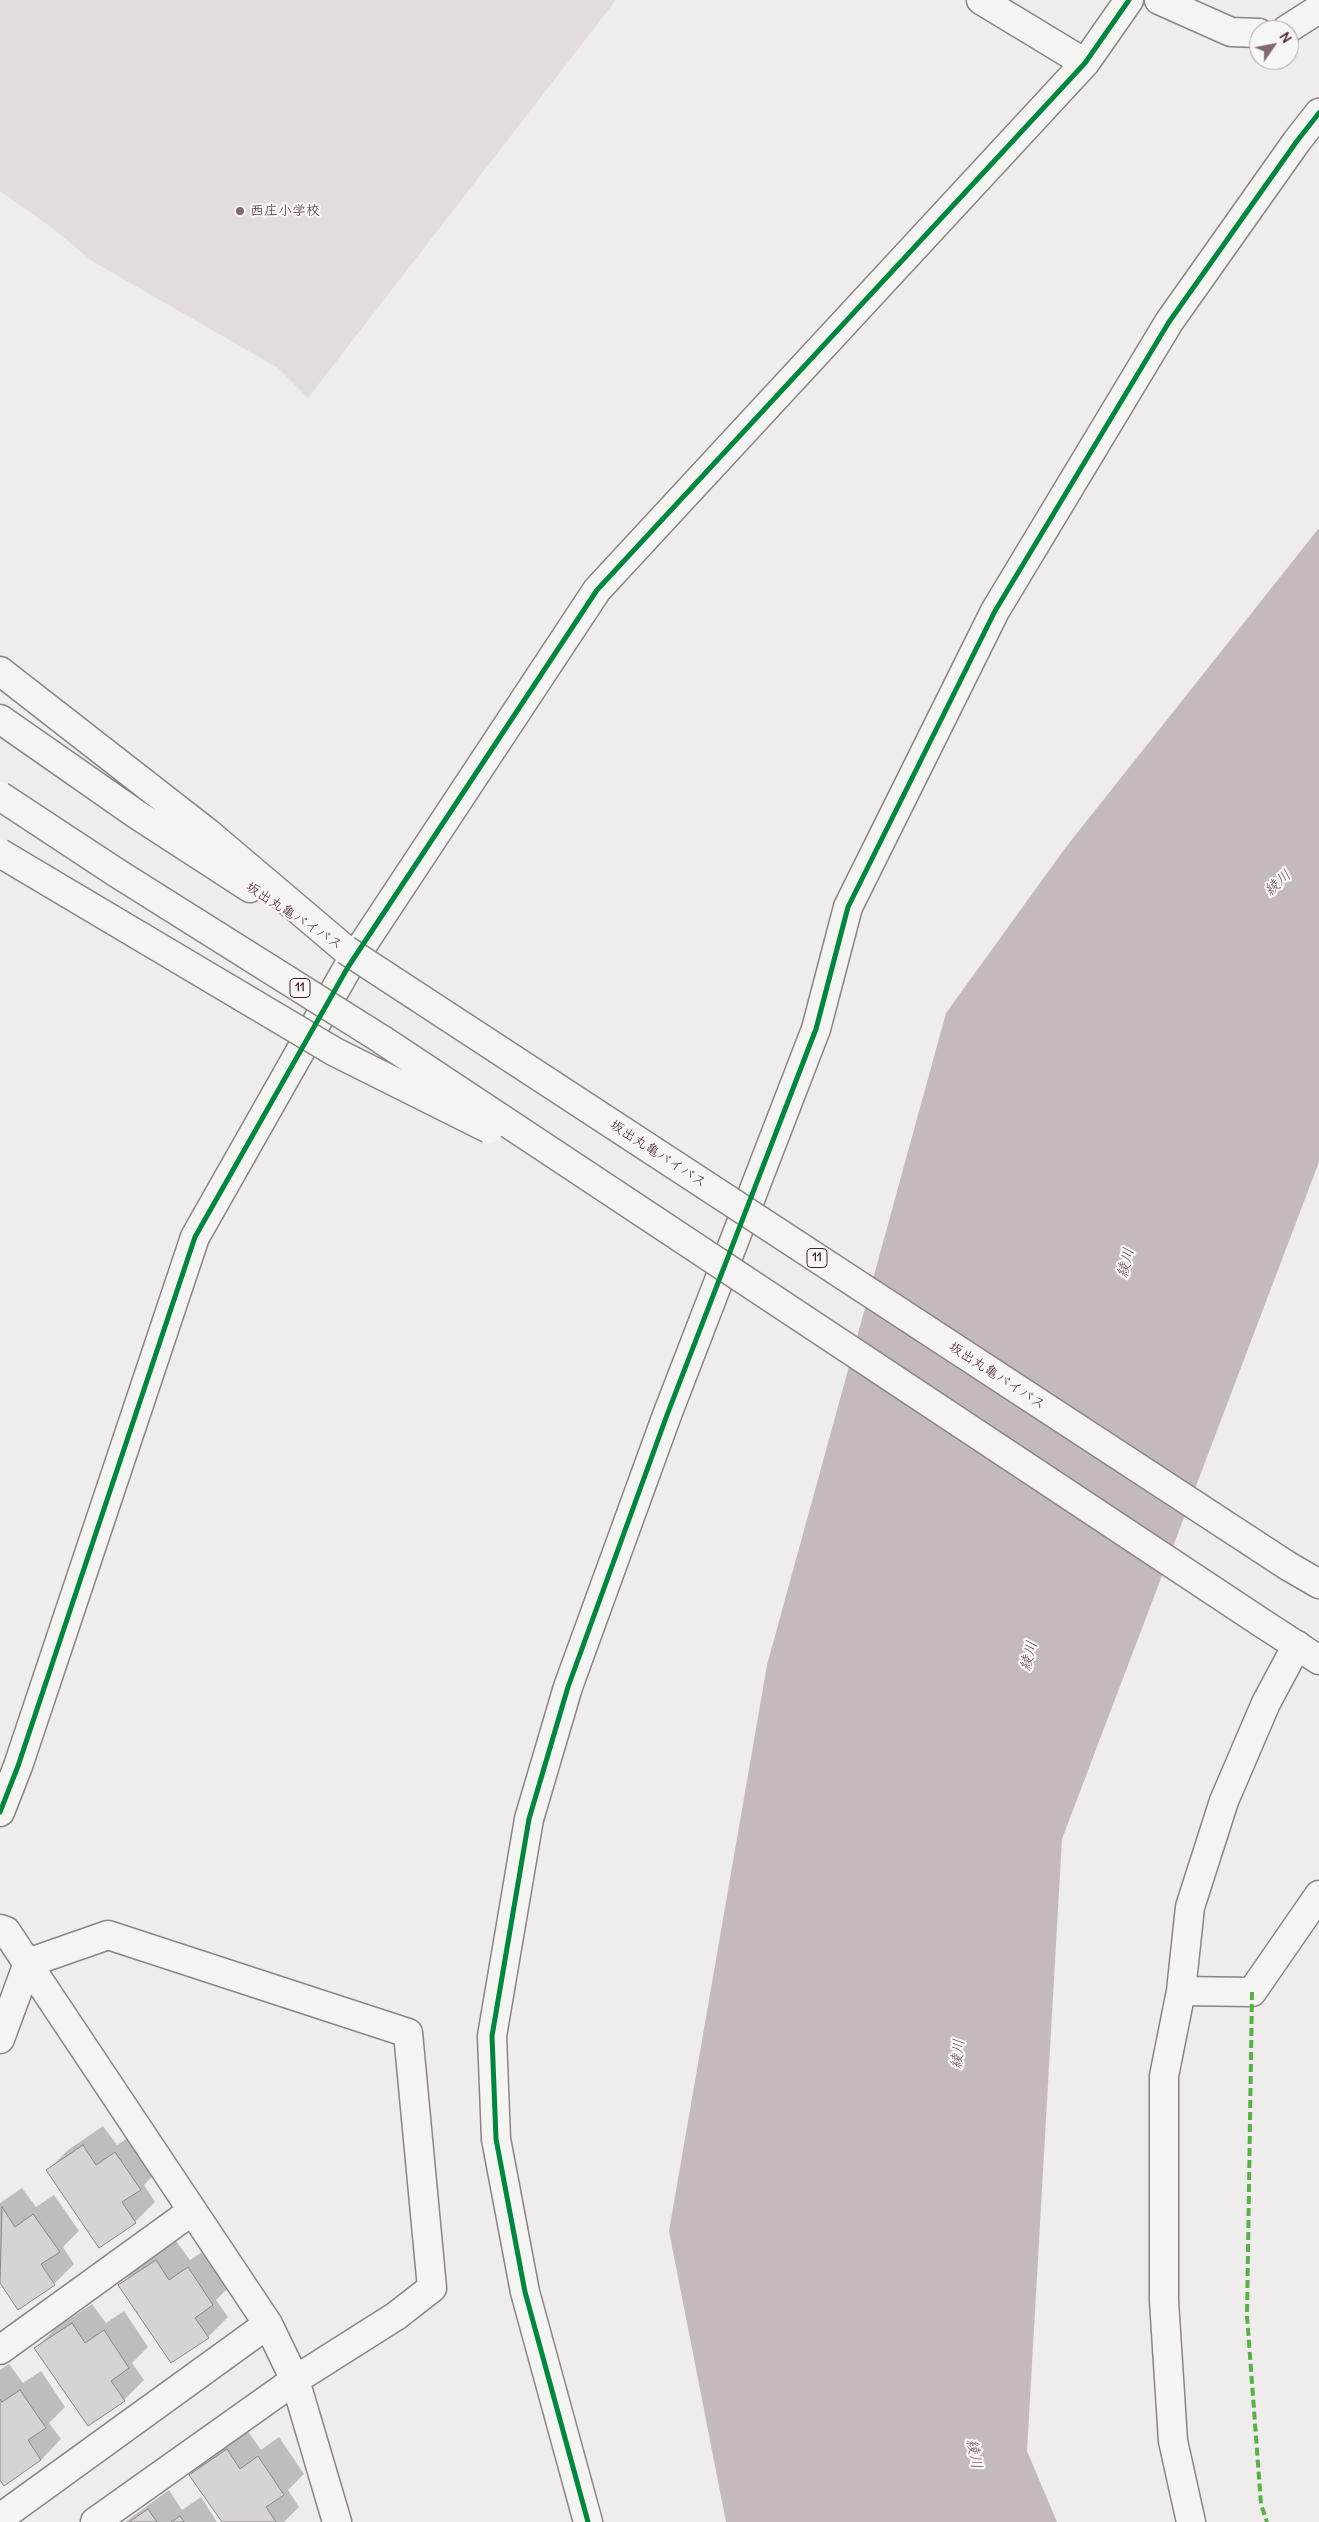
<!DOCTYPE html>
<html>
<head>
<meta charset="utf-8">
<style>
  body { margin:0 }
  #map { position:relative; width:1319px; height:2522px; overflow:hidden; background:#eeedeb; font-family:Delius,sans-serif }
  canvas { display:block }
  .north { position:absolute; left:1249px; top:20px; width:50px; height:50px; box-sizing:border-box; background:#f6f6f2; border:1px solid #b1a0a2; border-radius:50%; rotate:57deg; font-size:14px; font-weight:700; line-height:20px; text-align:center; color:#4a1f2b }
  .north::after { content:''; display:block; margin:auto; width:18px; height:22px; background:#83676e; clip-path:polygon(50% 0,100% 100%,50% 72%,0 100%) }
</style>
</head>
<body>
<div id="map">
<canvas width="1319" height="2522"></canvas>
<div class="north">N</div>
</div>
<script>
const context = document.querySelector('canvas').getContext('2d');
context.lineJoin = 'round';
function fill(path, color) {
  context.fillStyle = color;
  context.fill(path, 'evenodd');
}
function poly(rows) {
  const path = new Path2D();
  for (const r of rows) {
    path.moveTo(r[0], r[1]);
    for (let i = 2; i < r.length; i += 2) path.lineTo(r[i], r[i + 1]);
  }
  return path;
}
function strokePath(path, color, width, dash) {
  context.strokeStyle = color;
  context.lineWidth = width;
  context.lineCap = dash ? 'butt' : 'round';
  context.setLineDash(dash || []);
  context.stroke(path);
}
function drawText(font, color, halo, rows, align = 'center') {
  context.font = font + ' Delius,"Klee One",sans-serif';
  context.lineWidth = 4.5;
  context.setLineDash([]);
  context.textBaseline = 'middle';
  context.strokeStyle = halo;
  context.fillStyle = color;
  for (const [text, x, y, turn = 0] of rows) {
    context.save();
    context.translate(x, y);
    context.rotate((+turn || 0) * Math.PI / 180);
    context.textAlign = isNaN(turn) ? turn : align;
    if (halo) context.strokeText(text, 0, 0);
    context.fillText(text, 0, 0);
    context.restore();
  }
}
fill(poly([
  [0,0,616,0,308,398,278,368,92,261,55,230,0,191]
]), '#e2dddc');
fill(poly([
  [1319,528,1319,1162,1062,1839,1027,2451,1057,2522,726,2522,669,2231,767,1665,946,1013,1066,847]
]), '#c5baba');
fill(poly([
  [103,2126,117,2145,135,2133,160,2169,144,2185,155,2202,135,2222,48,2170,68,2150],
  [22,2188,36,2207,54,2195,79,2231,63,2247,74,2264,54,2284,18,2308,0,2281,0,2203],
  [176,2241,190,2260,208,2248,232,2284,216,2300,228,2317,208,2337,120,2285,140,2265],
  [92,2304,106,2323,124,2311,148,2347,132,2363,144,2380,124,2400,36,2348,56,2328],
  [9,2364,23,2383,41,2371,65,2407,49,2423,61,2439,41,2460,0,2478,0,2370],
  [247,2430,261,2450,279,2437,304,2474,288,2490,299,2507,284,2522,223,2522,191,2475,211,2455],
  [169,2490,182,2510,201,2497,217,2522,125,2522]
]), '#0003');
const building = poly([
  [83,2145,96,2165,115,2152,141,2190,122,2202,136,2223,99,2248,46,2170,83,2145],
  [2,2207,15,2227,33,2214,60,2252,41,2264,55,2285,18,2310,0,2283,2,2207],
  [156,2260,169,2280,188,2267,213,2305,195,2318,209,2338,171,2363,118,2285,156,2260],
  [72,2323,85,2343,104,2330,129,2368,111,2381,125,2401,88,2426,34,2348,72,2323],
  [20,2390,46,2428,28,2440,41,2460,4,2486,0,2480,0,2399,2,2402,20,2390],
  [227,2449,240,2469,258,2456,284,2495,266,2507,276,2522,222,2522,189,2475,227,2449],
  [148,2509,157,2522,129,2522,148,2509],
  [180,2516,184,2522,171,2522,180,2516]
]);
fill(building, '#d6d3d2');
strokePath(building, '#8c8385', 1);
const minor = poly([
  [981,0,1085,63],
  [1159,0,1231,32,1259,33],
  [1286,30,1319,9],
  [0,1812,18,1766,195,1237,348,967,597,590,1085,63,1129,0],
  [0,1929,6,1931,268,2324,295,2380,337,2522],
  [1181,1991,1252,1992,1319,1895],
  [0,2039,28,1963,108,1935,408,2033,432,2288,396,2316,295,2380,95,2522],
  [0,2350,192,2211],
  [0,2518,268,2324],
  [588,2522,525,2292,496,2139,492,2036,529,1819,568,1687,667,1415,816,1029,848,907,995,611,1169,322,1297,141,1319,113],
  [1191,2522,1173,2441,1164,2301,1164,2076,1181,1991,1190,1907,1224,1801,1266,1703,1297,1645]
]);
const trunk = poly([
  [0,671,208,833,346,950],
  [0,719,136,814,250,888],
  [1288,1566,1319,1584],
  [1262,1623,1319,1660]
]);
strokePath(minor, '#8c8385', 31);
strokePath(trunk, '#8c8385', 31);
strokePath(minor, '#f4f4f2', 28);
strokePath(trunk, '#f4f4f2', 28);
const trunkBridge = poly([
  [0,796,117,873,381,1039,1262,1623],
  [0,853,335,1052,489,1129],
  [346,950,1288,1566]
]);
strokePath(trunkBridge, '#8c8385', 31, []);
strokePath(trunkBridge, '#f4f4f2', 28);
strokePath(poly([
  [1252,1992,1247,2316,1261,2504,1267,2522]
]), '#57b146', 4, [8, 4]);
strokePath(poly([
  [0,1812,18,1766,195,1237,348,967,597,590,1085,63,1129,0],
  [588,2522,525,2292,496,2139,492,2036,529,1819,568,1687,667,1415,816,1029,848,907,995,611,1169,322,1297,141,1319,113]
]), '#00873e', 5);
for (const [x, y, r, color] of [
  [240,211,5,"#83676e"]
]) {
  const dot = new Path2D();
  dot.arc(x, y, r, 0, 2 * Math.PI);
  context.fillStyle = color;
  context.fill(dot);
  strokePath(dot, '#f6f6f2', 2);
}
for (const [x, y, w] of [
  [300,988,20],
  [817,1258,20]
]) {
  const box = new Path2D();
  box.roundRect(x - w / 2, y - 9.5, w, 19, 4);
  context.fillStyle = '#f6f6f2';
  context.fill(box);
  strokePath(box, '#4a1f2b', 1);
}
drawText('bold 12px', '#4a1f2b', null, [
  ["11",300,988],
  ["11",817,1258]
]);
drawText('14px', '#4a1f2b', '#f6f6f2', [
  ["西庄小学校",250,211]
], 'left');
drawText('14px', '#4a1f2b', '#f6f6f2', [
  ["坂出丸亀バイパス",294,916,33],
  ["坂出丸亀バイパス",658,1154,33],
  ["坂出丸亀バイパス",997,1376,33]
]);
drawText('italic 15px', '#6f4e56', '#f6f6f2', [
  ["綾川",1278,883,-42],
  ["綾川",1126,1263,-76],
  ["綾川",1029,1656,-76],
  ["綾川",958,2054,-84],
  ["綾川",974,2454,79]
]);
</script>
</body>
</html>
